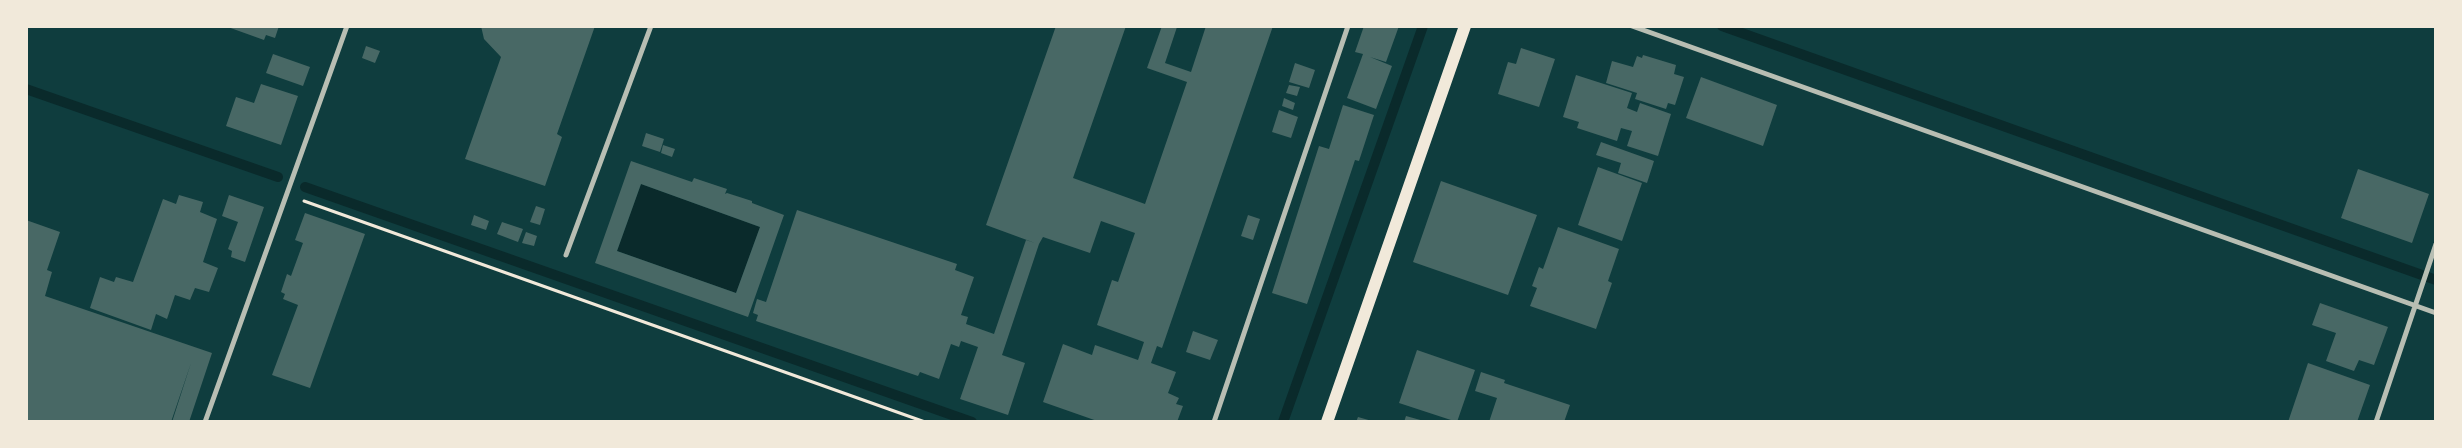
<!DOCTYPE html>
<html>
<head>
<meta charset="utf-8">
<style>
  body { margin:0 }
  #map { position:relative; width:2462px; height:448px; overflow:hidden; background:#0f3d3e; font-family:Commissioner,sans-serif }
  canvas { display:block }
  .frame { position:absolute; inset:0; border:28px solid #f1e9da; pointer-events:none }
</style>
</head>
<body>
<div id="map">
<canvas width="2462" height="448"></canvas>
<div class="frame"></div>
</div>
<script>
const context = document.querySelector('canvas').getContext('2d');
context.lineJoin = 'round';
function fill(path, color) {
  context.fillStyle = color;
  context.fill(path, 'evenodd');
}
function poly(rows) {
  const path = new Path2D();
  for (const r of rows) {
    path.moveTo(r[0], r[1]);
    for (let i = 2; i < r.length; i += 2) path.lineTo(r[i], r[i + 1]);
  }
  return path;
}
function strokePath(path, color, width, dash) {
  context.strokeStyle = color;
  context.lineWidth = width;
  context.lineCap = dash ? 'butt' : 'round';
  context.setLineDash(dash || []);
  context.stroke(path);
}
fill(poly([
  [641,184,760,227,736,293,617,251]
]), '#0a2a2b');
strokePath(poly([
  [1722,26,2436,280],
  [26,89,278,177],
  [305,187,972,422],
  [1283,422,1423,26]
]), '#0a2a2b', 10);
fill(poly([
  [225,26,279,26,275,38,266,35,264,40],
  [481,26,595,26,557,134,562,137,545,186,465,159,501,57,484,39],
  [1056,26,1126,26,1073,178,1145,204,1187,82,1147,68,1162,26,1183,26,1182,28,1177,27,1165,63,1191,72,1206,26,1273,26,1162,348,1157,346,1151,363,1176,372,1168,393,1179,398,1176,404,1183,406,1177,422,1100,422,1043,402,1063,344,1092,355,1095,345,1138,360,1144,342,1097,325,1112,280,1118,282,1135,233,1101,221,1090,253,1043,237,1039,244,1002,355,1025,363,1008,415,960,399,978,347,961,341,959,347,951,344,939,379,920,372,918,376,756,321,758,315,753,313,757,299,766,302,797,210,957,264,955,270,974,277,961,315,968,317,966,324,994,334,1026,240,1035,243,986,225],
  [1364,26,1399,26,1386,62,1370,57,1392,66,1376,109,1347,98,1363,54,1355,52],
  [366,46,380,51,375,63,362,58],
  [1521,48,1555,59,1539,107,1498,94,1508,62,1516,64],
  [273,54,310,67,303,86,266,73],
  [1643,55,1676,65,1674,74,1684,77,1675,105,1668,103,1666,109,1635,99,1637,93,1606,83,1612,61,1633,67,1637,56,1642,58],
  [1295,63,1315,70,1309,88,1289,82],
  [1576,75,1632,93,1627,108,1637,112,1640,103,1671,114,1658,156,1627,146,1632,131,1621,128,1617,141,1577,128,1579,122,1563,117],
  [1701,77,1777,105,1763,146,1686,118],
  [261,84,298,96,281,145,226,126,236,97,254,103],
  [1289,85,1300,87,1297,96,1286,93],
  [1284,98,1295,103,1293,110,1282,106],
  [1343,105,1374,115,1359,161,1355,160,1307,304,1272,293,1319,146,1329,149],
  [1279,110,1298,117,1291,138,1272,132],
  [646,133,664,139,660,152,642,146],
  [1601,142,1654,161,1647,183,1618,173,1621,163,1596,155],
  [663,145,675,149,672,157,661,153],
  [631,161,692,182,694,178,727,189,725,194,727,193,752,201,752,203,784,215,748,317,595,263],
  [641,184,760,227,736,293,617,251],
  [1598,167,1642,183,1622,241,1578,225],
  [2358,169,2429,194,2412,243,2341,218],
  [1441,181,1537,215,1508,295,1413,262],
  [179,195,203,202,200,212,217,219,203,262,218,268,209,292,195,288,190,300,175,295,167,319,156,314,151,330,90,308,100,277,114,282,116,277,133,282,163,199,176,204],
  [229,195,264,207,245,262,231,257,232,251,228,249,238,222,222,216],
  [536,206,545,209,540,225,530,222],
  [305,213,365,234,310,388,272,375,298,305,283,299,285,294,281,292,287,274,291,276,303,243,295,240],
  [474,215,489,221,486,230,471,225],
  [1248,215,1260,219,1253,240,1241,236],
  [26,220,60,232,47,270,52,272,45,296,212,353,189,422,172,422,191,363,171,422,26,422],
  [502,222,523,229,518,242,497,234],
  [1558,227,1619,249,1608,281,1612,283,1596,329,1530,306,1537,288,1532,286,1539,267,1543,269],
  [526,232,537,236,534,246,522,243],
  [2320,303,2388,327,2374,365,2359,360,2354,371,2326,361,2336,333,2312,325],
  [1193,331,1218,340,1210,360,1186,352],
  [1417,350,1475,370,1457,422,1399,403],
  [2308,363,2370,385,2357,422,2288,422],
  [1481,372,1505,380,1504,383,1570,405,1564,422,1489,422,1497,398,1475,391],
  [1406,416,1424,421,1423,422,1404,422],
  [1358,417,1372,421,1372,422,1356,422]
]), '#486865');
strokePath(poly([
  [304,201,925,422]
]), '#f1e9da', 3);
strokePath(poly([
  [1632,26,2436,313],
  [566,255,651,26],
  [205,422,347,26],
  [1214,422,1348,26],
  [2376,422,2436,244]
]), '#b8beb3', 5);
strokePath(poly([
  [1327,422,1465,26]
]), '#f1e9da', 12);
</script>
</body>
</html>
